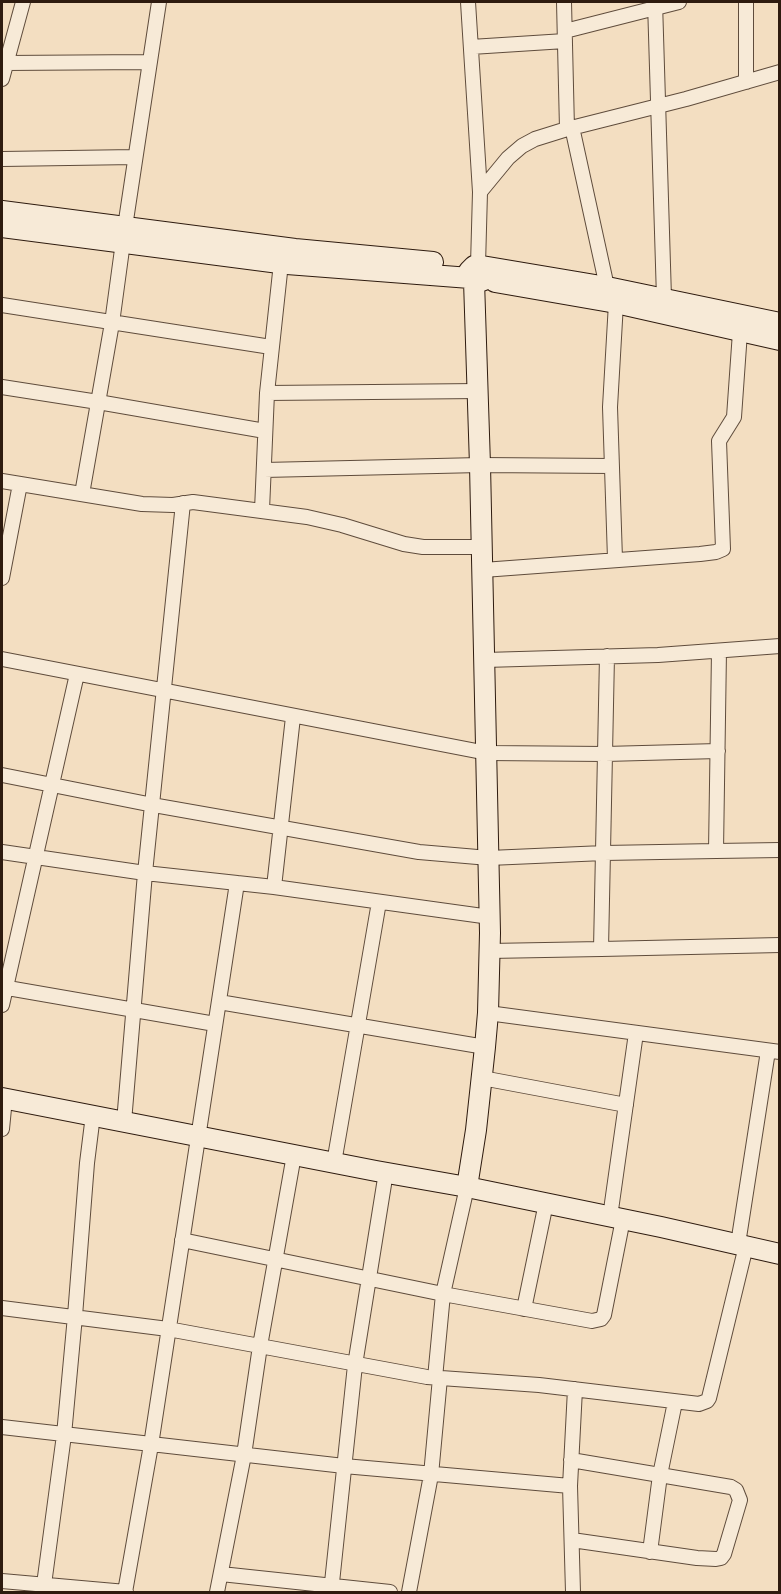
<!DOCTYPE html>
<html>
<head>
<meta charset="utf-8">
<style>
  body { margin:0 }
  #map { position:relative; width:781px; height:1594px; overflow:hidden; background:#f3dec1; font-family:"IM FELL English",serif }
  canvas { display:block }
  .frame { position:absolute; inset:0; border:3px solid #2e1b0f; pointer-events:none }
</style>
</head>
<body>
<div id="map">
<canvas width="781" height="1594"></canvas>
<div class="frame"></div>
</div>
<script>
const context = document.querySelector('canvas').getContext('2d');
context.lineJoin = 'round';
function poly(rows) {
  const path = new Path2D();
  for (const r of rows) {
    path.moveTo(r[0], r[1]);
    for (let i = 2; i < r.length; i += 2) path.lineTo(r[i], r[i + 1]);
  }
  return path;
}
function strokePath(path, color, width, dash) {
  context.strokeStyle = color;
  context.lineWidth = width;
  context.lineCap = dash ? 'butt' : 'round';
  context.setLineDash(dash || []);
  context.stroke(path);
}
const street = poly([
  [468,2,480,192],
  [564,2,567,129],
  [655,2,664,298],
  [565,31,679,2],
  [471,47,565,41],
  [5,63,149,62],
  [2,79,23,2],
  [746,82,746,2],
  [572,127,607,287],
  [2,159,135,157],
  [125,227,159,2],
  [478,265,480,192,508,158,522,146,535,139,567,129,686,99,780,72],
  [2,305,271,347],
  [2,387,98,402,265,431],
  [267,393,479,391],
  [264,470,480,465,612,466],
  [2,481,142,504,173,505,193,502,307,517,342,525,404,544,423,547,482,547],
  [82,494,112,323,123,242],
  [262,510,267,393,281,263],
  [615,559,610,407,616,303],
  [483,570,700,554,716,552,723,549,719,441,734,417,740,332],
  [2,578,20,484],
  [2,659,487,753,605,754,718,751],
  [485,660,658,655,780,646],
  [2,775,153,805,419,852,489,858,604,853,716,851,719,651],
  [716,851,780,850],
  [2,852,145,873,274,887,490,917],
  [274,887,293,717],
  [601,949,780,945],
  [489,951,601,949,607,656],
  [2,987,215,1024],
  [219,1002,485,1047],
  [2,1005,77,674],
  [488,1013,780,1052],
  [482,1078,626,1105],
  [124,1122,145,873,183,503],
  [2,1129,5,1098],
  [334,1163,379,902],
  [610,1217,636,1033],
  [182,1240,443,1294,592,1321,601,1319,604,1315,623,1219],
  [738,1244,768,1051],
  [2,1308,168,1329,427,1377,539,1385,699,1404,707,1401,709,1398,746,1246],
  [524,1309,546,1203],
  [435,1378,443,1294,467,1187],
  [2,1427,344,1466,570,1486,575,1389],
  [571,1460,731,1487,736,1490,740,1500,724,1554,721,1558,716,1559,697,1558,572,1540],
  [570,1486,573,1592],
  [650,1552,660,1475,675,1402],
  [221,1574,390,1592],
  [2,1581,126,1592],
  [43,1592,64,1435,75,1316,87,1163,93,1115],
  [125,1592,151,1445,237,883],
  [217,1592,244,1455,260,1346,294,1155],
  [331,1592,355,1365,386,1172],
  [409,1592,431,1475,440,1378]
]);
const secondary = poly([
  [2,211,295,249,433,262],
  [2,227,287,264,470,278,474,281,479,282,484,280,486,275,485,270,482,266,474,266,469,271,470,278],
  [482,266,607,287,780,323],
  [495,282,616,303,780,340],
  [2,1098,376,1171,467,1187,661,1227,780,1254],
  [467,1187,476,1130,485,1047,488,1013,490,933,480,465,474,281]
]);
strokePath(street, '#5f4c3c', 16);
strokePath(secondary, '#2e1b0f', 22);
strokePath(street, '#f7ead7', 14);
strokePath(secondary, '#f7ead7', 20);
</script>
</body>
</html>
